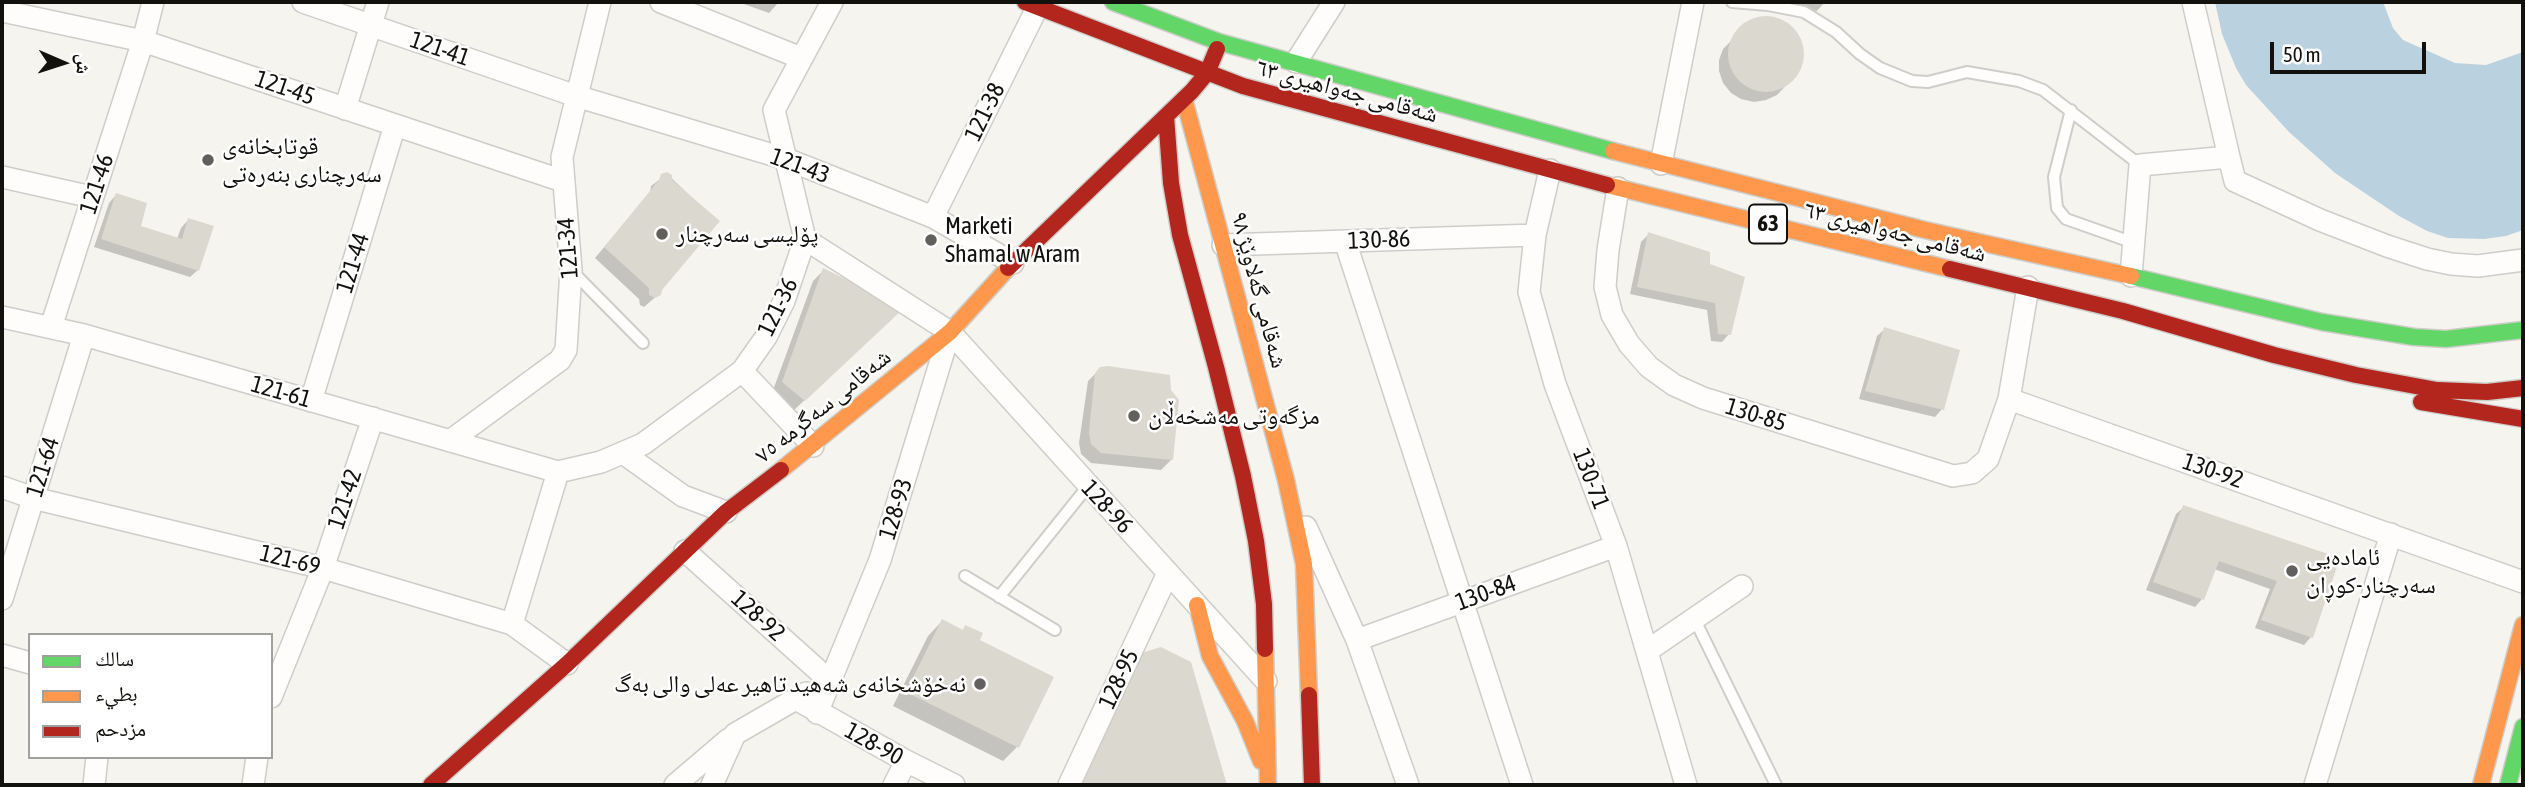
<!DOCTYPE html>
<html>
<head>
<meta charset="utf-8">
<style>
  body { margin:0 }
  #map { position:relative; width:2525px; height:787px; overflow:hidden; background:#f6f4ee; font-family:"Asap Condensed","Noto Naskh Arabic",sans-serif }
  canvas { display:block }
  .frame { position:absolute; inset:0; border:4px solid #12110d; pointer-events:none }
  .legend { position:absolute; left:28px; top:633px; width:245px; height:126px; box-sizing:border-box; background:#fff; border:2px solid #a0a09e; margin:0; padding:9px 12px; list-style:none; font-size:21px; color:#12110d }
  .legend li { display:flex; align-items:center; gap:14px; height:35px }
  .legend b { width:35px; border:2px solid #a0a09e }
  .north { position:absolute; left:28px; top:28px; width:70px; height:70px; -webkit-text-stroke:5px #fff; paint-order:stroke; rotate:93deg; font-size:19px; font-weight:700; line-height:28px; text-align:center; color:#12110d }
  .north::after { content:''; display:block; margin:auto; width:24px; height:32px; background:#12110d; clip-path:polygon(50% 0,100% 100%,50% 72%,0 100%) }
  .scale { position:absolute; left:2270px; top:42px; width:156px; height:32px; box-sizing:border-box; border:4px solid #12110d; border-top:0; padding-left:9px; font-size:21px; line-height:24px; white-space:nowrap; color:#12110d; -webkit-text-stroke:5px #fff; paint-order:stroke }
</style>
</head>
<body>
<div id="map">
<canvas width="2525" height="787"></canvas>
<div class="frame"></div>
<ul class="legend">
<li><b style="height:9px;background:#63d668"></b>سالك</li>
<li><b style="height:9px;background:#ff974d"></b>بطيء</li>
<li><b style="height:9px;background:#b3261e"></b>مزدحم</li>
</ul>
<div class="north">ش</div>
<div class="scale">50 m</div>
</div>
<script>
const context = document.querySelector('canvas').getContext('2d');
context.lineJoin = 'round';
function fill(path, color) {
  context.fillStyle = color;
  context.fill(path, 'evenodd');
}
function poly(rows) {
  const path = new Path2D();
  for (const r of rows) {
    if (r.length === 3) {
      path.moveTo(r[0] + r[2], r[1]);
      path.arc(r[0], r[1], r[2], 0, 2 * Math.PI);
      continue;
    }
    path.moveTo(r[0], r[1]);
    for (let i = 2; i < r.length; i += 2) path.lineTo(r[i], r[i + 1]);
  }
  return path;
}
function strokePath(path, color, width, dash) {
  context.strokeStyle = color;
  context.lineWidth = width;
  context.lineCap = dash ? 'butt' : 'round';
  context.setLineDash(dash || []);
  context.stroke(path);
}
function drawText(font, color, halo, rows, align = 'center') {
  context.font = font + ' "Asap Condensed","Noto Naskh Arabic",sans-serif';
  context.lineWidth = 5;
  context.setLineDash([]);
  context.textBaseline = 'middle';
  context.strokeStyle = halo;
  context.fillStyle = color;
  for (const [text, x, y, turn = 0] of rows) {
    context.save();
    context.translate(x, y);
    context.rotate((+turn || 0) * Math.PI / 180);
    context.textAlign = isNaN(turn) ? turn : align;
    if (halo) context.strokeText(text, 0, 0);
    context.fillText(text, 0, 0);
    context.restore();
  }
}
fill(poly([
  [2215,2,2383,2,2393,28,2403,40,2455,63,2486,65,2523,52,2523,230,2506,236,2484,239,2448,238,2427,231,2399,216,2335,173,2289,132,2246,85,2236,68,2222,34]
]), '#bad2df');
fill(poly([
  [738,2,779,2,769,13],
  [1780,2,1825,2,1817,11],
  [1761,18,1773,19,1784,22,1793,30,1799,39,1802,50,1801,63,1797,74,1777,95,1766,100,1754,102,1741,99,1731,93,1723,83,1719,71,1719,60,1723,49,1734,38,1750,21],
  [667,174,718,222,660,289,659,294,644,307,640,305,639,299,595,258,650,193,651,186],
  [116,195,139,227,177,239,181,228,188,220,198,270,190,277,94,247,109,203],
  [1649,234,1708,265,1729,334,1722,342,1711,341,1707,310,1630,294,1641,242],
  [823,271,892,319,794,410,772,393,813,281],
  [1885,329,1942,409,1935,417,1859,399,1877,336],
  [1098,371,1172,459,1161,470,1091,463,1081,454,1079,443,1088,381],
  [2184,507,2338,559,2311,637,2304,645,2255,628,2270,589,2214,569,2202,599,2195,607,2146,590,2176,514],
  [942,621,962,631,966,627,977,640,1017,747,1003,761,893,706,928,636],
  [1136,656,1226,783,1225,785,1074,785]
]), '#0003');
fill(poly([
  [1766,54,38],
  [667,172,672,175,672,180,720,221,662,290,661,295,655,298,649,295,649,288,604,247,659,180,661,174],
  [116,193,147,203,141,226,182,239,188,218,214,226,199,271,101,239],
  [1648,232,1710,252,1710,264,1745,277,1731,335,1718,334,1715,303,1637,287],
  [823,268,904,308,805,401,782,382],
  [1884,327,1960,350,1944,410,1865,391],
  [1108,366,1170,375,1171,390,1179,400,1173,460,1101,453,1091,444,1089,432,1095,373,1100,367],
  [2183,505,2340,558,2313,638,2261,620,2277,581,2219,561,2204,600,2153,582],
  [942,619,963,630,965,625,983,633,980,640,1054,677,1019,748,906,692],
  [1161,647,1191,662,1227,785,1078,785,1135,655]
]), '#dbd8cf');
const lane = poly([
  [1732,2,1768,5,1804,12,1836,32,1860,54,1880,68,1912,81,1928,82,1967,72,2019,81,2043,90,2140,165],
  [2071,110,2054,177,2057,208,2066,219,2134,243],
  [571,270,643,343],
  [965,576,1055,630],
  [999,597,1088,486],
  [1694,618,1776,785]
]);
const street = poly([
  [303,2,576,96,786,159,933,217,1013,263],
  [661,2,801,58],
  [2,11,143,41,563,181],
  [1296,62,1334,2],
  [345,109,378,2],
  [2229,157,2235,181,2320,220,2387,246,2427,259,2451,264,2478,266,2523,260],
  [1661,164,1693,2],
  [1550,170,1535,235,1529,292,1555,384,1616,546,1686,785],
  [2,177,92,197],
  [1618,188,1608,250,1605,287,1612,315,1629,344,1649,367,1674,385,1703,398,1953,476,1972,473,1988,459,2009,399,2028,287],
  [933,217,1037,8],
  [805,239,950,332,1266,681],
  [1345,241,1522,785],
  [1223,245,1535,235],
  [2131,276,2140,165,2229,157,2193,2],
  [2,317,84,335,558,472,601,462,643,444,742,371,766,337,784,301,805,239,774,110,832,2],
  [51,327,143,41,153,2],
  [742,371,813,446],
  [2009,399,2523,582],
  [311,401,395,125],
  [450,441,560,360,566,350,571,270,562,157,600,2],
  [623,453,683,496,726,512],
  [2,487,33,498,323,568,512,624,567,664],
  [1306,527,1357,640,1408,785],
  [685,551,830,681],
  [2,599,84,335],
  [512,624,558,472],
  [1357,640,1616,546],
  [1647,651,1742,586],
  [2,655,30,663],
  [271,697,323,568,373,418],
  [796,699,906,761,954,785],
  [817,713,880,560,949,334],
  [94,785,97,757],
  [253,785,257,757],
  [675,785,729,739],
  [712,785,735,734,806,693],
  [894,785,906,761],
  [1069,785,1168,573],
  [2315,785,2391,534]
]);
const fast = poly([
  [1113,2,1219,42,1613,151],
  [2131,276,2322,322,2414,337,2446,339,2523,330],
  [2508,785,2523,727]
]);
const slow = poly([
  [1184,99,1286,480,1304,564,1309,695],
  [1613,151,1925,230,2131,276],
  [1607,185,1950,269],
  [781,470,950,332,1008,268],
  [1197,605,1210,656,1245,721,1261,761],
  [1265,649,1268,785],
  [2481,785,2523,625]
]);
const jam = poly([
  [1025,2,1243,86,1607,185],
  [1166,116,1171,183,1180,235,1216,367,1243,476,1256,541,1264,604,1265,649],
  [1008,268,1192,91,1207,73,1217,49],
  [1950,269,2123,311,2274,355,2356,375,2437,390,2487,392,2523,388],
  [2421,402,2523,419],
  [1309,695,1312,785],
  [431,785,567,664,726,512,781,470]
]);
strokePath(lane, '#cecdc9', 14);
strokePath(street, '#cecdc9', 24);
strokePath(fast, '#cecdc9', 19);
strokePath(slow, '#cecdc9', 19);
strokePath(jam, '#cecdc9', 19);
strokePath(lane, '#fefdfc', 10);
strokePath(street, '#fefdfc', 21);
strokePath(fast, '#63d668', 16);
strokePath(slow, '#ff974d', 16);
strokePath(jam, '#b3261e', 16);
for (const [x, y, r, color] of [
  [208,160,7,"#62605c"],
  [662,234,7,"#62605c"],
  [931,240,7,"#62605c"],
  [1134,416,7,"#62605c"],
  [2292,571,7,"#62605c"],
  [980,684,7,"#62605c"]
]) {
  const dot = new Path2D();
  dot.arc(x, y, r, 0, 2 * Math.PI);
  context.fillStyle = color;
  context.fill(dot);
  strokePath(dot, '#fff', 2.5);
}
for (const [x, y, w] of [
  [1768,224,38]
]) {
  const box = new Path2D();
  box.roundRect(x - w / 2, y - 19.5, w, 39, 5);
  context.fillStyle = '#fff';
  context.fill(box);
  strokePath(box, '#12110d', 2);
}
drawText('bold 23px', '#12110d', null, [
  ["63",1768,224]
]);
drawText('24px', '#12110d', '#fff', [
  ["121-41",440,49,19],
  ["121-45",285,88,19],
  ["شەقامی جەواهیری ٦٣",1347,91,15],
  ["121-38",985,112,-64],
  ["121-43",800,166,20],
  ["121-46",97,184,-72],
  ["شەقامی جەواهیری ٦٣",1895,232,14],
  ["130-86",1379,240,-2],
  ["121-34",568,248,-94],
  ["121-44",353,263,-73],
  ["شەقامی گەلاوێژ ٩٨",1259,290,75],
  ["121-36",778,307,-64],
  ["121-61",281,392,16],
  ["شەقامی سەگرمە ٧٥",823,406,-39],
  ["130-85",1756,415,17],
  ["121-64",43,467,-73],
  ["130-92",2213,471,19],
  ["130-71",1591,479,69],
  ["121-42",345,499,-72],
  ["128-96",1107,507,47],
  ["128-93",896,509,-73],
  ["121-69",290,560,14],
  ["130-84",1486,593,-20],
  ["128-92",758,616,42],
  ["128-95",1119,679,-65],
  ["128-90",874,744,29]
]);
drawText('24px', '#12110d', '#fff', [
  ["قوتابخانەی",222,146],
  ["سەرچناری بنەرەتی",222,174],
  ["Marketi",945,226],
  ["Shamal w Aram",945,254],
  ["پۆلیسی سەرچنار",676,234],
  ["مزگەوتی مەشخەڵان",1148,416],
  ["ئامادەیی",2306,557],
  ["سەرچنار-کوڕان",2306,585],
  ["نەخۆشخانەی شەهید تاهیر عەلی والی بەگ",966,684,"right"]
], 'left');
</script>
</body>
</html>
